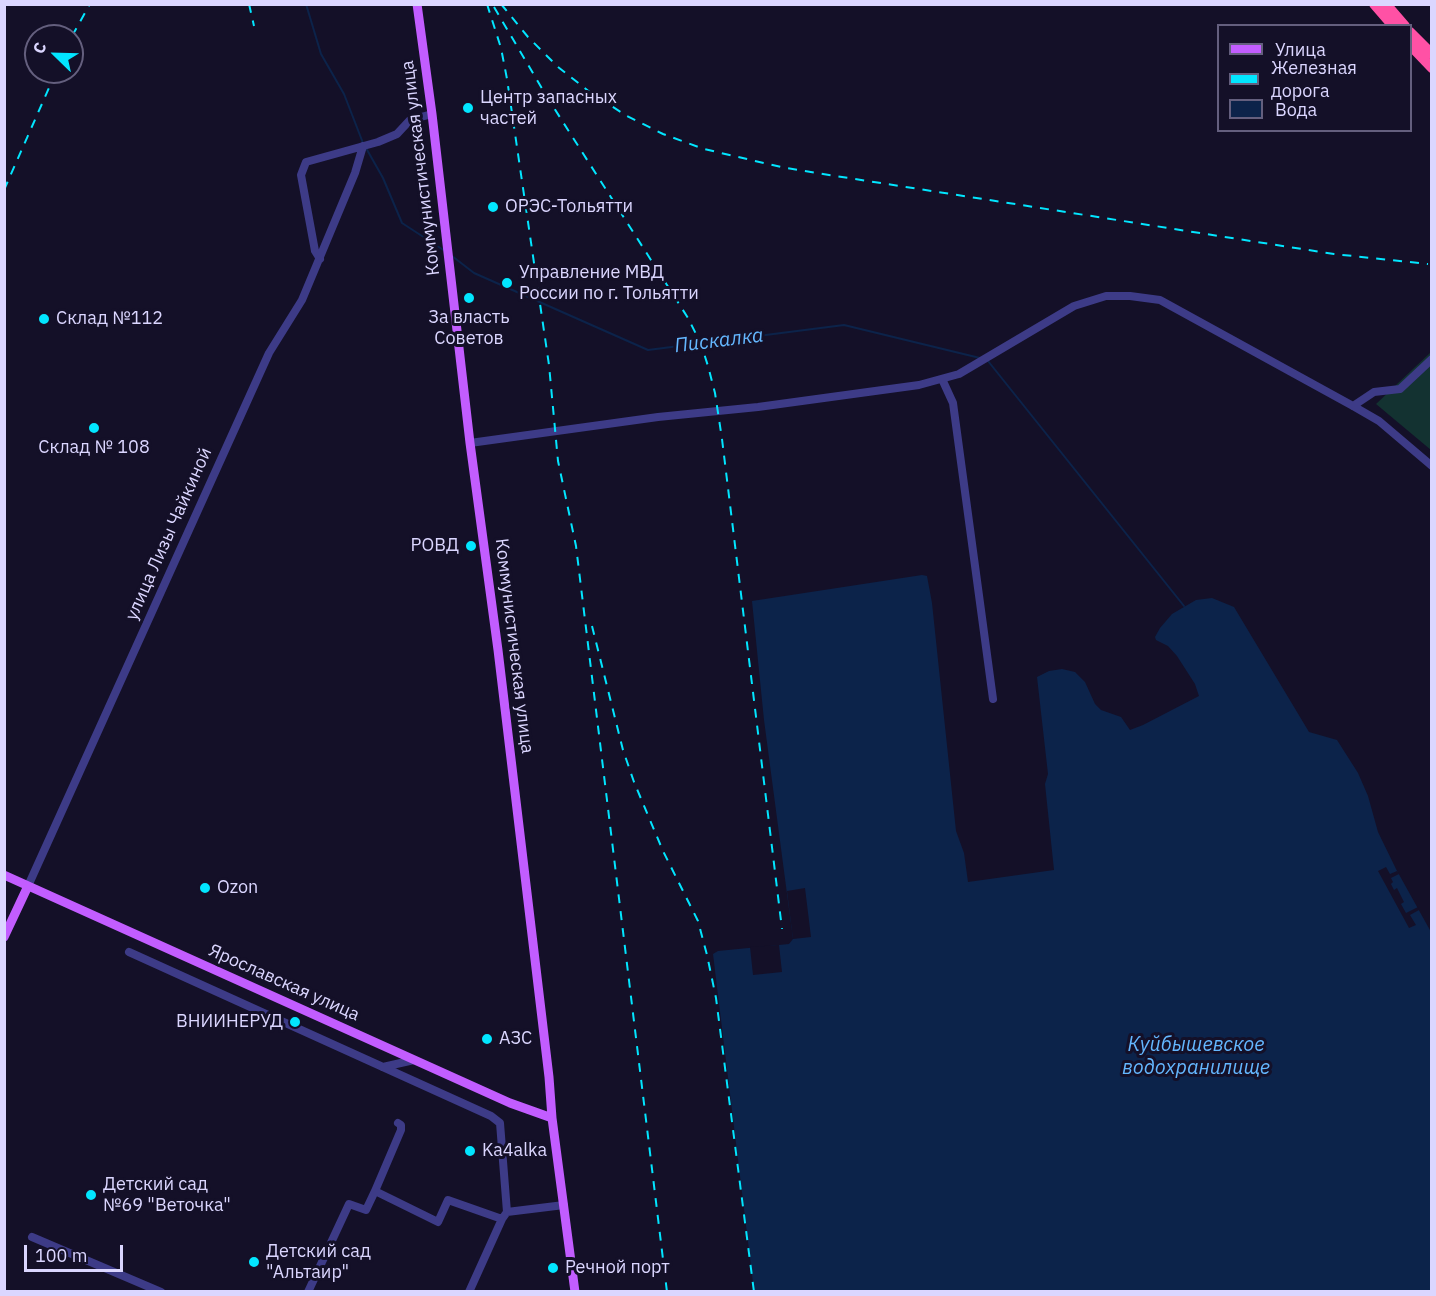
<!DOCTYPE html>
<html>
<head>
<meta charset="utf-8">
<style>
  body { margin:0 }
  #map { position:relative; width:1436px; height:1296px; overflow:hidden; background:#141028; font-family:"IBM Plex Sans",sans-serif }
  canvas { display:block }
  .frame { position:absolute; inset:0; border:6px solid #dbd6ff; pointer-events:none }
  .legend { position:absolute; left:1217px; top:24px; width:195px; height:108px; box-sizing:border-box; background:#141028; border:2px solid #645f7e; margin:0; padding:8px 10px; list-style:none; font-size:18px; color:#dbd6ff }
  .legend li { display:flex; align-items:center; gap:12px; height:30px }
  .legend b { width:30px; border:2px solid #645f7e }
  .north { position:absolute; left:24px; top:24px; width:60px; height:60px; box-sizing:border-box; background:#141028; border:2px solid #645f7e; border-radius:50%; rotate:293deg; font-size:16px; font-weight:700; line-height:24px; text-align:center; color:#dbd6ff }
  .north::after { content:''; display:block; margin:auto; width:21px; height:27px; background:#02e6ff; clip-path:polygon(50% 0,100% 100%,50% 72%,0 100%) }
  .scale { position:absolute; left:24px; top:1245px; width:99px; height:27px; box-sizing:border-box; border:3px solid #dbd6ff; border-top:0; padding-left:8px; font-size:18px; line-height:21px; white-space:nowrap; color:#dbd6ff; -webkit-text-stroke:4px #141028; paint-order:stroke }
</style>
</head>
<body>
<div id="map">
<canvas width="1436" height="1296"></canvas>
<div class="frame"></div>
<ul class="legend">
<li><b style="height:8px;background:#c25dff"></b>Улица</li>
<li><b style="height:8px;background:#02e6ff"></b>Железная дорога</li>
<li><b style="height:16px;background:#0c234a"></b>Вода</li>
</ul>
<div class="north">С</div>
<div class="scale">100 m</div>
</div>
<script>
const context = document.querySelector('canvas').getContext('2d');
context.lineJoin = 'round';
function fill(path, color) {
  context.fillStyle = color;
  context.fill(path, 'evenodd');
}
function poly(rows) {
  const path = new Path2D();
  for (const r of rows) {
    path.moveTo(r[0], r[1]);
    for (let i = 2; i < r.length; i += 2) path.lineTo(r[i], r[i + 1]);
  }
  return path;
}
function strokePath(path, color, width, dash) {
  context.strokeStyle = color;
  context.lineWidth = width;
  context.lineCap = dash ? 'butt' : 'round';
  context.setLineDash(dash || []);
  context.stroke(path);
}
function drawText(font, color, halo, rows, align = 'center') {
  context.font = font + ' "IBM Plex Sans",sans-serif';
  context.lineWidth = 6;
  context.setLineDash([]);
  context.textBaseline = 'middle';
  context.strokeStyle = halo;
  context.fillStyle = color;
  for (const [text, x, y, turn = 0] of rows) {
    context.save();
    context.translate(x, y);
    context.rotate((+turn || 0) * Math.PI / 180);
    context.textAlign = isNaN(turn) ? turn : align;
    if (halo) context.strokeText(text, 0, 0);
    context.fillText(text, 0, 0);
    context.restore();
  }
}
fill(poly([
  [1431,352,1431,450,1376,404]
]), '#133231');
fill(poly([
  [922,575,927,576,932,603,956,831,964,853,968,882,1054,870,1045,784,1048,774,1037,677,1049,671,1062,669,1075,672,1085,682,1095,704,1101,710,1121,717,1130,730,1143,725,1199,696,1195,684,1177,656,1168,646,1156,640,1155,637,1160,628,1172,614,1196,600,1212,598,1234,607,1309,732,1337,740,1358,773,1368,796,1378,832,1396,869,1431,932,1431,1291,754,1291,713,954,718,951,789,944,793,939,764,720,752,601]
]), '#0c234a');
fill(poly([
  [1386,867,1390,874,1397,871,1399,874,1391,878,1393,882,1391,884,1394,890,1397,888,1404,902,1401,904,1406,913,1418,907,1419,910,1410,915,1416,925,1409,928,1378,871],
  [805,888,811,937,793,939,787,891],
  [779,945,782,972,753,975,750,947]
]), '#141028');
strokePath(poly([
  [306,4,321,54,344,94,363,143],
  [366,148,383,178,402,223,445,251],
  [452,256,474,273,648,350,844,325,980,358],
  [988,361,1184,606]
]), '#0c234a', 2);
strokePath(poly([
  [320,259,315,251,301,175,306,162,378,142,397,134,410,120,432,114],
  [942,379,953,403,993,699],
  [1353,406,1374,392,1400,389,1432,359],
  [470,443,658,417,758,407,919,385,959,374,1074,306,1106,296,1130,296,1160,300,1353,406,1379,421,1432,466],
  [28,886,269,353,302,300,355,173,363,146],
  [129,952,491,1116,500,1123,507,1212],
  [383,1067,414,1060],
  [375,1191,401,1130,401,1125,398,1123],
  [32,1237,161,1292],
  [308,1292,349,1204,366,1210,375,1191,438,1222,448,1200,502,1219],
  [469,1292,502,1219,507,1212,564,1205]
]), '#3d3b87', 8);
strokePath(poly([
  [417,4,432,114,470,443,498,650,549,1077,552,1118,575,1292],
  [4,875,510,1103,552,1118],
  [4,937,28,886]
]), '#c25dff', 9);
strokePath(poly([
  [1374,4,1393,26],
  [1386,4,1405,26],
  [1410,32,1432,54],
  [1410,45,1432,68]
]), '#ff51a5', 10);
strokePath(poly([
  [249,4,254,26],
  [487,4,501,48,507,79,549,365,558,461,576,546,667,1292],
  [501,4,528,37,558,67,591,93,627,116,663,134,704,149,781,167,823,174,1334,254,1428,264],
  [494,7,547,97,688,318,701,344,708,366,715,393,722,439,782,929],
  [72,36,90,4],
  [4,190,56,72],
  [592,626,623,750,634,782,663,851,698,921,707,955,716,998,754,1292]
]), '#02e6ff', 2, [9, 8]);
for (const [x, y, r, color] of [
  [468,108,6,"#02e6ff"],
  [493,207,6,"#02e6ff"],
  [507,283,6,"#02e6ff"],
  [469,298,6,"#02e6ff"],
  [44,319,6,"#02e6ff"],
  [94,428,6,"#02e6ff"],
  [471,546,6,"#02e6ff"],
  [205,888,6,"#02e6ff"],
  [295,1022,6,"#02e6ff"],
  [487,1039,6,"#02e6ff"],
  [470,1151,6,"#02e6ff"],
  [91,1195,6,"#02e6ff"],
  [254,1262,6,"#02e6ff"],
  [553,1268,6,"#02e6ff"]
]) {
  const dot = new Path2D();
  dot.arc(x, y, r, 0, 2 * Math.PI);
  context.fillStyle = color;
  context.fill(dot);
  strokePath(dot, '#141028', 2);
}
drawText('18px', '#dbd6ff', '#141028', [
  ["Центр запасных",480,98],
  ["частей",480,119],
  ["ОРЭС-Тольятти",505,207],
  ["Управление МВД",519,273],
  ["России по г. Тольятти",519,294],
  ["За власть",469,318,"center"],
  ["Советов",469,339,"center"],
  ["Склад №112",56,319],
  ["Склад № 108",94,448,"center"],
  ["РОВД",459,546,"right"],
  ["Ozon",217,888],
  ["ВНИИНЕРУД",283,1022,"right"],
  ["АЗС",499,1039],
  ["Ka4alka",482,1151],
  ["Детский сад",103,1185],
  ["№69 \"Веточка\"",103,1206],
  ["Детский сад",266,1252],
  ["\"Альтаир\"",266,1273],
  ["Речной порт",565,1268]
], 'left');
drawText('18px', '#dbd6ff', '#141028', [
  ["Коммунистическая улица",421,168,-97],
  ["улица Лизы Чайкиной",169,534,-66],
  ["Коммунистическая улица",514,646,83],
  ["Ярославская улица",284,983,24]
]);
drawText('italic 20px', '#64b7ff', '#141028', [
  ["Пискалка",719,341,-7],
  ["Куйбышевское",1196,1045],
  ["водохранилище",1196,1068]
]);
</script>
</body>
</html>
